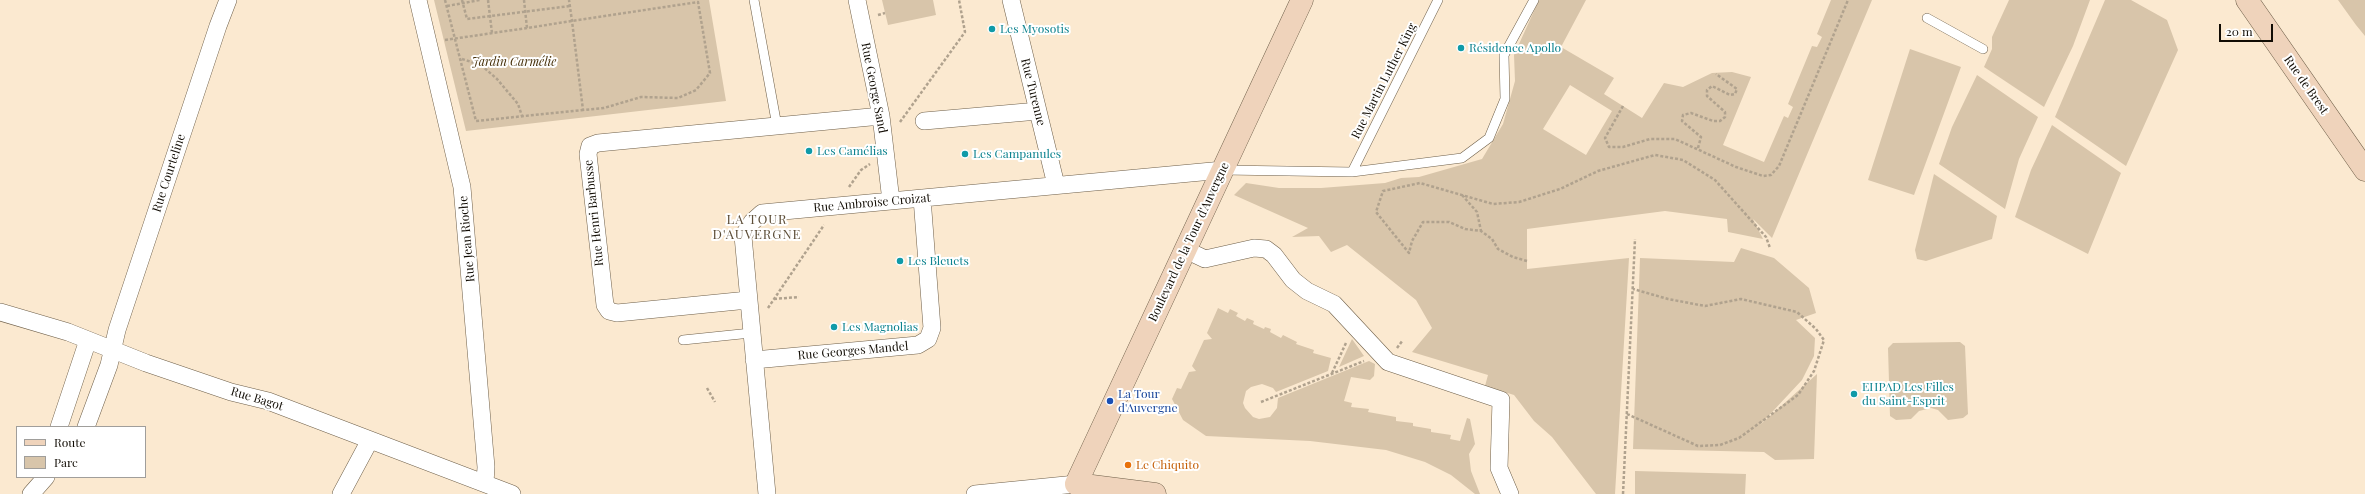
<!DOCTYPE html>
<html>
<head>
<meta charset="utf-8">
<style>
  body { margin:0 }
  #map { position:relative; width:2365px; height:494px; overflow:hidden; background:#fbe9d0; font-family:"Playfair Display",serif }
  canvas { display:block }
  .legend { position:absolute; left:16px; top:426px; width:130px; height:52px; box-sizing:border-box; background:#fff; border:1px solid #a09e9b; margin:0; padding:5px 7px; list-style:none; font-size:12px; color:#110c04 }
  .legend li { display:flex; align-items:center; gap:8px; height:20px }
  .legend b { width:20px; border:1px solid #a09e9b }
  .scale { position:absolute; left:2219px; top:24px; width:54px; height:18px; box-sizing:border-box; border:2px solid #110c04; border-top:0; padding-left:5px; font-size:12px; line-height:14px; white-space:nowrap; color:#110c04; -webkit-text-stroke:3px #fff; paint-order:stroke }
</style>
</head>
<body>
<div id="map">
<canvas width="2365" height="494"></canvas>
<ul class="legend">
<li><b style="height:5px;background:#efd3bb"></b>Route</li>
<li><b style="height:11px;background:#d8c5aa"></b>Parc</li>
</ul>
<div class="scale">20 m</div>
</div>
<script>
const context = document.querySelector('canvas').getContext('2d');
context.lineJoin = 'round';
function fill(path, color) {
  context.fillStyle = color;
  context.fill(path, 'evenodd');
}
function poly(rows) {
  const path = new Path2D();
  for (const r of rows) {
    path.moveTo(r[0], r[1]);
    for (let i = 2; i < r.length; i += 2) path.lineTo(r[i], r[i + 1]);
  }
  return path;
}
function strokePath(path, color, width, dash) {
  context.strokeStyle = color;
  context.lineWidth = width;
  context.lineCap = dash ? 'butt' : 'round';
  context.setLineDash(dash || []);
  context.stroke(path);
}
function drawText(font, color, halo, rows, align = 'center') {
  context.font = font + ' "Playfair Display",serif';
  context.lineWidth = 4;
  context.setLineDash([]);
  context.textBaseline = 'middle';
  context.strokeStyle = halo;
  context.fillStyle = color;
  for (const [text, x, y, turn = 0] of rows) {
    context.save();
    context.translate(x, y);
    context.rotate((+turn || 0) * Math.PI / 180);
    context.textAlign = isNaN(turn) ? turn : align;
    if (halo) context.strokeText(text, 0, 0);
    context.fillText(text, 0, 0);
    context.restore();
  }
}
fill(poly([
  [434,0,709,0,726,101,466,131],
  [882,0,933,0,936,15,888,25],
  [1539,0,1586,0,1561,47,1614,78,1604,94,1642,118,1664,83,1683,87,1712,73,1732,72,1751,77,1723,145,1764,162,1784,116,1788,118,1793,107,1788,104,1812,46,1817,47,1822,37,1817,34,1831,0,1872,0,1772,238,1753,219,1763,239,1728,232,1727,219,1665,211,1527,229,1527,269,1629,258,1615,494,1596,494,1552,437,1534,421,1514,395,1485,386,1488,375,1412,352,1432,328,1416,300,1347,245,1331,252,1319,236,1292,237,1308,228,1234,195,1246,183,1279,188,1321,188,1385,183,1401,178,1419,177,1482,159,1503,124,1515,81,1514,55],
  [1570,85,1612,111,1586,155,1543,129],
  [2009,0,2090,0,2073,46,2044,107,1984,67,1992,49,1992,37],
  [2105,0,2131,0,2167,20,2178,50,2126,166,2055,117],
  [2338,0,2365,0,2365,36,2356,25],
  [1910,49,1961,67,1914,195,1868,180],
  [1977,75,2038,117,2019,159,2005,209,1939,164,1952,127],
  [2052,125,2121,173,2088,254,2015,217,2031,170],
  [1934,174,1997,216,1992,239,1926,261,1917,259,1915,250],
  [1741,248,1774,258,1809,288,1816,313,1796,320,1815,338,1814,356,1802,380,1760,425,1817,374,1814,459,1775,460,1764,452,1633,449,1640,258,1734,262],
  [1218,308,1228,313,1230,309,1238,313,1236,316,1245,321,1247,318,1254,321,1253,324,1264,329,1265,327,1271,329,1270,332,1281,338,1283,335,1297,342,1296,344,1314,350,1313,353,1331,358,1328,371,1276,392,1273,388,1262,384,1251,387,1246,391,1243,403,1245,408,1253,417,1259,419,1270,417,1277,408,1278,398,1369,361,1375,364,1374,376,1370,380,1351,377,1344,401,1352,403,1351,407,1369,409,1368,412,1396,417,1396,421,1413,423,1413,426,1431,429,1431,432,1451,435,1450,439,1460,441,1467,418,1470,419,1475,444,1469,454,1471,471,1480,494,1475,494,1451,475,1425,462,1386,450,1310,441,1206,436,1183,420,1172,399,1177,388,1181,389,1189,372,1196,371,1192,366,1204,340,1212,339,1207,333],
  [1352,339,1364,356,1339,367],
  [1960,342,1965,346,1968,414,1963,418,1948,420,1938,410,1931,408,1919,411,1911,419,1896,420,1890,416,1888,348,1893,343],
  [1635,471,1746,474,1745,494,1635,494]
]), '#d8c5aa');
const lane = poly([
  [754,0,777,126],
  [1927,18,1983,49],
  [1224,170,1352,172,1438,0],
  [1352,172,1462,158,1489,138,1505,99,1504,55,1534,0],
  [683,340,751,333]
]);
const street = poly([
  [418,0,462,187,486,467,485,483],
  [857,0,881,116,891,201],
  [1011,0,1056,185],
  [924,121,1038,111],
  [1186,250,1205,259,1254,248,1266,249,1274,255,1293,280,1307,291,1334,304,1388,362,1501,400,1499,468,1510,494],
  [748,300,617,313,609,311,605,305,588,154,590,146,598,143,881,116],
  [0,312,68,332,146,363,231,392,268,401,512,494],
  [754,360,918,345,928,339,932,328,922,198],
  [59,427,88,340],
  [86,427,109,365,117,330,218,26,228,0],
  [31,494,46,477],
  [341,494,370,440],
  [767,494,743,236,752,222,762,213,1223,170],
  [975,494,1076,484]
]);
const secondary = poly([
  [2247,0,2365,170],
  [1076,484,1302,0],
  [1076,484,1155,494]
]);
strokePath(lane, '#6e5f49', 10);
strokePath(street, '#6e5f49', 18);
strokePath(secondary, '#6e5f49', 23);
strokePath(poly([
  [445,0,476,121,583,110],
  [462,0,467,19,570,6],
  [488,0,492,33],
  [524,0,527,28],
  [447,6,480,0],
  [878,15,885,13],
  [445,40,527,28,572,21,698,2,710,73,696,90,678,98,641,97,604,108,583,110,572,21,569,0],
  [462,59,481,65,497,79,518,104,522,116],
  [1623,106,1605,138,1609,147,1623,147,1650,139,1675,139,1736,167,1763,176,1771,175,1779,166,1848,0],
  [900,122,965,32,959,0],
  [1698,148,1701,137,1682,121,1683,115,1691,113,1713,121,1720,121,1725,117,1725,112,1707,96,1707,90,1712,86,1730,95,1735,94,1737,89,1716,74],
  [849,187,861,170,870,164],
  [1462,195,1477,212,1481,231],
  [1527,261,1513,257,1498,249,1492,239,1481,231,1465,229,1449,222,1423,222,1412,241,1409,253,1376,212,1383,191,1420,183,1493,204,1519,202,1560,189,1598,171,1655,155,1683,160,1715,180,1766,237,1770,248],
  [774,299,799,297],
  [768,308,824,225],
  [1397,348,1403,340],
  [1332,373,1346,343],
  [707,388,715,402],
  [1261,402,1364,361],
  [1627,414,1698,446,1720,445,1739,438,1798,395,1814,371,1824,340,1816,329,1797,312,1741,299,1705,306,1668,299,1633,289],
  [1623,494,1635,239]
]), '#b0a28e', 2.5, [3, 2]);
strokePath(lane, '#fff', 9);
strokePath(street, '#fff', 17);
strokePath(secondary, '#efd3bb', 22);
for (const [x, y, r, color] of [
  [992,29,4,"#0f9aa8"],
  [1461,48,4,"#0f9aa8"],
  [809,151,4,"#0f9aa8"],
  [965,154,4,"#0f9aa8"],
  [900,261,4,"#0f9aa8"],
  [834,327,4,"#0f9aa8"],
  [1854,394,4,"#0f9aa8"],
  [1110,401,4,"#1a4fb4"],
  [1128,465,4,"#e8710a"]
]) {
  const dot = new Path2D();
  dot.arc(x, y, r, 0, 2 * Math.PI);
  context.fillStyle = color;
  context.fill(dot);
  strokePath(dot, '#fff', 1.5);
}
drawText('12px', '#0d838f', '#fff', [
  ["Les Myosotis",1000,29],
  ["Résidence Apollo",1469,48],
  ["Les Camélias",817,151],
  ["Les Campanules",973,154],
  ["Les Bleuets",908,261],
  ["Les Magnolias",842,327],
  ["EHPAD Les Filles",1862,387],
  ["du Saint-Esprit",1862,401]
], 'left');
drawText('italic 12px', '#452f08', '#fff', [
  ["Jardin Carmélie",514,62]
]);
drawText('12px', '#110c04', '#fff', [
  ["Rue Martin Luther King",1384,81,-63],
  ["Rue de Brest",2306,85,55],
  ["Rue George Sand",874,88,79],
  ["Rue Turenne",1033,92,76],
  ["Rue Courteline",169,173,-72],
  ["Rue Ambroise Croizat",872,203,-5],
  ["Rue Henri Barbusse",594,213,-96],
  ["Rue Jean Rioche",467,239,-95],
  ["Boulevard de la Tour d'Auvergne",1189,242,-65],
  ["Rue Georges Mandel",853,351,-5],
  ["Rue Bagot",257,399,17]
]);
drawText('12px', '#164399', '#fff', [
  ["La Tour",1118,394],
  ["d'Auvergne",1118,408]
], 'left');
drawText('12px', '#c56008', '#fff', [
  ["Le Chiquito",1136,465]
], 'left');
context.letterSpacing = '1px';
drawText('13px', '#5c4d37', '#fff', [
  ["LA TOUR",757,220],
  ["D'AUVERGNE",757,235]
]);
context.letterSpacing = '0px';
</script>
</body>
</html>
